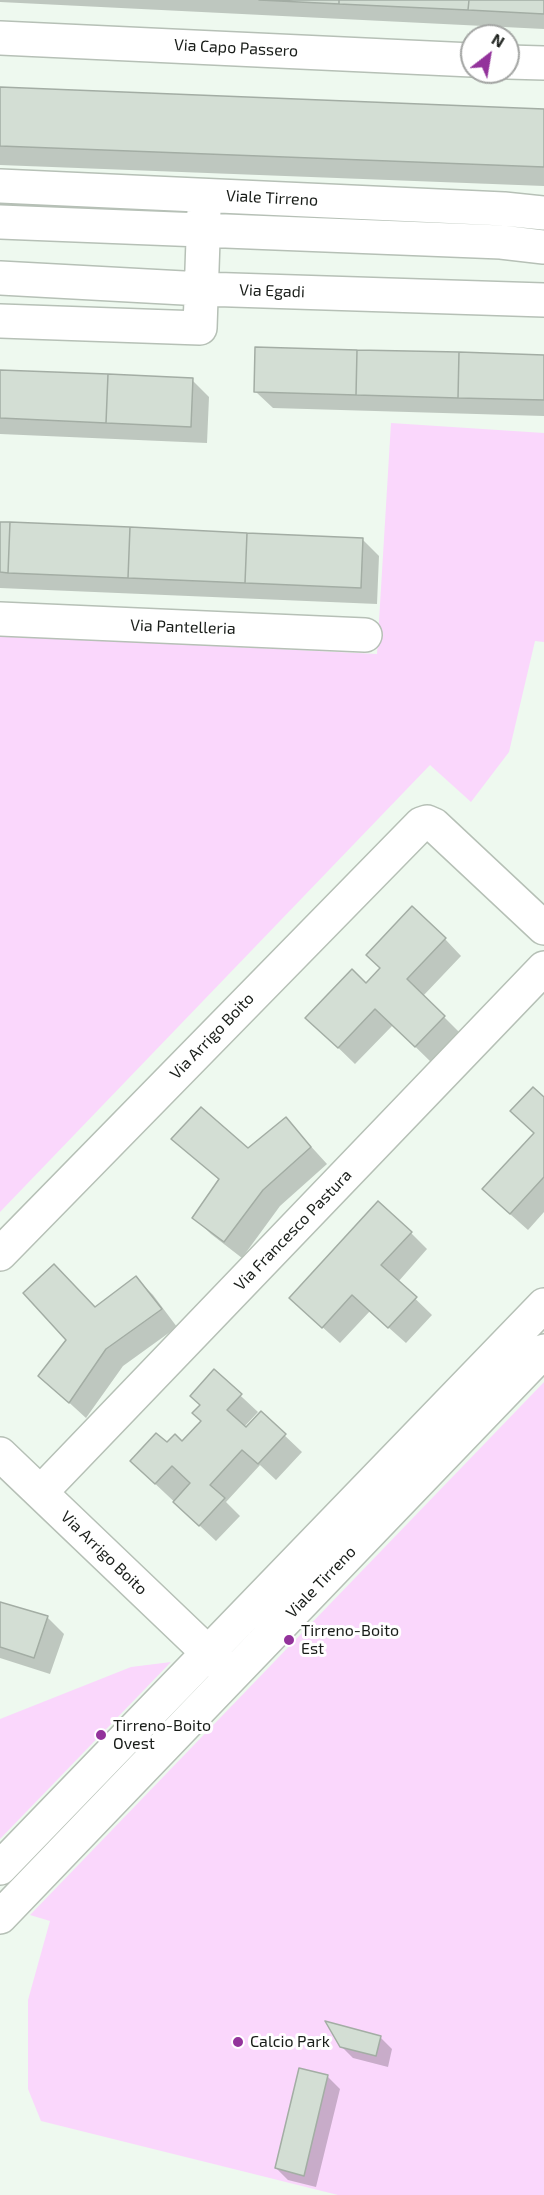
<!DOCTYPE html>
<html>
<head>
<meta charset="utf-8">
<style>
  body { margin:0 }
  #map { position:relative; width:544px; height:2195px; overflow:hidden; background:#eef9ef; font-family:"Exo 2",sans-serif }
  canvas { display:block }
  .north { position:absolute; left:460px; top:24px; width:60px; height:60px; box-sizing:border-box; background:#fff; border:2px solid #a3a5a3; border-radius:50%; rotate:31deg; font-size:16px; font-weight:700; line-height:24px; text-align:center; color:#191d19 }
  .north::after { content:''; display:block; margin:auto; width:21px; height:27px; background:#93339b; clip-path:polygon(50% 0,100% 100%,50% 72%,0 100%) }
</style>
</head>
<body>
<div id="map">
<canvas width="544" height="2195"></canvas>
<div class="north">N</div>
</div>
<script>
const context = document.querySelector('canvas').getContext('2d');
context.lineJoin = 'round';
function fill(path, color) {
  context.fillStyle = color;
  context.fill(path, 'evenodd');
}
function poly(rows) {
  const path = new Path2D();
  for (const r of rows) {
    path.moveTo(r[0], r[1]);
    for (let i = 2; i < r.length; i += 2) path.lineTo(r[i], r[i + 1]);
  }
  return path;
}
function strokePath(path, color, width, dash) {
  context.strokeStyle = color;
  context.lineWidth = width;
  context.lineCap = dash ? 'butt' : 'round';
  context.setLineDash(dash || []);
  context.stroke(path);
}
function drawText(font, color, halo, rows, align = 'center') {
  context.font = font + ' "Exo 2",sans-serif';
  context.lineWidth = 6;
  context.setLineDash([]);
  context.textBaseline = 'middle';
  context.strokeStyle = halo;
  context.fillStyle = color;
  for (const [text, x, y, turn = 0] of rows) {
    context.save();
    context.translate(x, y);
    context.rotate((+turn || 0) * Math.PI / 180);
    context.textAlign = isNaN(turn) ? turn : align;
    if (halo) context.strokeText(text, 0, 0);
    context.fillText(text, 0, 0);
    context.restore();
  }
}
fill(poly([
  [391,423,544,433,544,642,535,641,509,752,471,802,430,765,0,1212,0,635,377,654],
  [544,1382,544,2195,338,2195,41,2121,28,2089,28,2000,50,1921,30,1915],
  [171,1662,0,1839,0,1719,131,1667]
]), '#fad7fc');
fill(poly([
  [0,0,544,0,544,29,0,2],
  [0,89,544,111,544,186,0,165],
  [544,356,544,416,273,408,256,392],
  [0,372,192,380,209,397,207,443,0,434],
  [0,523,362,539,379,556,377,604,0,588],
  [445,939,461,956,423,996,460,1033,432,1063,393,1025,355,1064,324,1034,366,985],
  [544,1099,544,1212,528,1230,501,1206,536,1134],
  [286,1119,327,1164,280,1206,242,1258,211,1234,194,1218,220,1181,174,1139,248,1150],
  [411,1233,427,1249,398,1282,432,1315,406,1343,370,1311,340,1343,308,1314],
  [136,1278,153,1295,177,1327,123,1366,86,1418,40,1376,96,1309],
  [214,1371,258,1412,244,1427,246,1430,261,1413,302,1452,276,1480,260,1465,226,1502,240,1516,216,1541,149,1478,167,1444,182,1444,203,1421,201,1405],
  [0,1603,47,1617,64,1634,50,1674,0,1658],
  [380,2037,392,2049,388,2067,353,2058,341,2046],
  [328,2077,340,2089,316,2187,288,2180,276,2168]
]), '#0003');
const building = poly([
  [259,0,339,0,339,4,259,0],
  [339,0,469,0,468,10,339,4,339,0],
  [469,0,544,0,544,14,468,10,469,0],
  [0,87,544,109,544,167,0,146,0,87],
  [255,347,357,350,356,395,254,392,255,347],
  [357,350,459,352,458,398,356,395,357,350],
  [459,352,544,355,544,400,458,398,459,352],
  [0,370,108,374,106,423,0,418,0,370],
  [108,374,193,378,191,427,106,423,108,374],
  [0,522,10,522,8,573,0,572,0,522],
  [10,522,130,527,128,578,8,573,10,522],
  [130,527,247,533,245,583,128,578,130,527],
  [247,533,363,538,361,588,245,583,247,533],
  [412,906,446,938,407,979,445,1016,415,1047,375,1009,338,1048,305,1018,352,969,366,983,380,968,366,955,412,906],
  [533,1087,544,1097,544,1177,510,1214,482,1189,534,1133,510,1111,533,1087],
  [201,1107,248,1148,286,1117,311,1147,263,1190,224,1242,192,1218,219,1179,171,1139,201,1107],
  [378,1201,412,1232,381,1265,417,1297,388,1328,352,1295,322,1328,289,1298,378,1201],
  [54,1264,95,1307,136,1276,162,1309,106,1349,69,1403,38,1376,66,1340,23,1293,54,1264],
  [214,1369,242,1394,227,1410,246,1427,261,1411,286,1434,258,1464,242,1450,210,1485,225,1498,199,1526,173,1502,190,1483,172,1466,155,1484,130,1461,156,1433,167,1442,175,1434,182,1441,201,1421,192,1413,200,1405,190,1396,214,1369],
  [0,1602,48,1616,34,1658,0,1647,0,1602],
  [325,2021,381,2036,376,2056,340,2047,325,2021],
  [299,2068,328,2075,304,2176,275,2168,299,2068]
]);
fill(building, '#d3ded4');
strokePath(building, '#a3ada4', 1.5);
const minor = poly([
  [0,38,472,60],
  [508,62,544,63],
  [0,186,504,209,544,213],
  [0,222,501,242,544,247],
  [0,278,202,289,544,300],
  [0,321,200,328,204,210],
  [0,619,365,635],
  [0,1254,421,824,427,822,434,825,544,928],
  [0,1454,224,1668],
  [41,1492,544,968],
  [0,1868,544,1305],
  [0,1917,544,1351]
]);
strokePath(minor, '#b6c0b6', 36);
strokePath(minor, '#fff', 33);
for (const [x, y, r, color] of [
  [289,1640,6,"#93339b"],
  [101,1735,6,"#93339b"],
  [238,2042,6,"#93339b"]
]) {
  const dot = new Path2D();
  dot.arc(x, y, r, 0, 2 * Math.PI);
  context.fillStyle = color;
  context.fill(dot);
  strokePath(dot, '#fff', 2);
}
drawText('16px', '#191d19', '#fff', [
  ["Via Capo Passero",236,48,3],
  ["Viale Tirreno",272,198,3],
  ["Via Egadi",272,291,2],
  ["Via Pantelleria",183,627,2],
  ["Via Arrigo Boito",212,1036,-46],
  ["Via Francesco Pastura",293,1230,-46],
  ["Via Arrigo Boito",104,1553,44],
  ["Viale Tirreno",321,1582,-46]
]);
drawText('16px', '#191d19', '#fff', [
  ["Tirreno-Boito",301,1631],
  ["Est",301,1649],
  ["Tirreno-Boito",113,1726],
  ["Ovest",113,1744],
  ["Calcio Park",250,2042]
], 'left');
</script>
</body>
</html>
